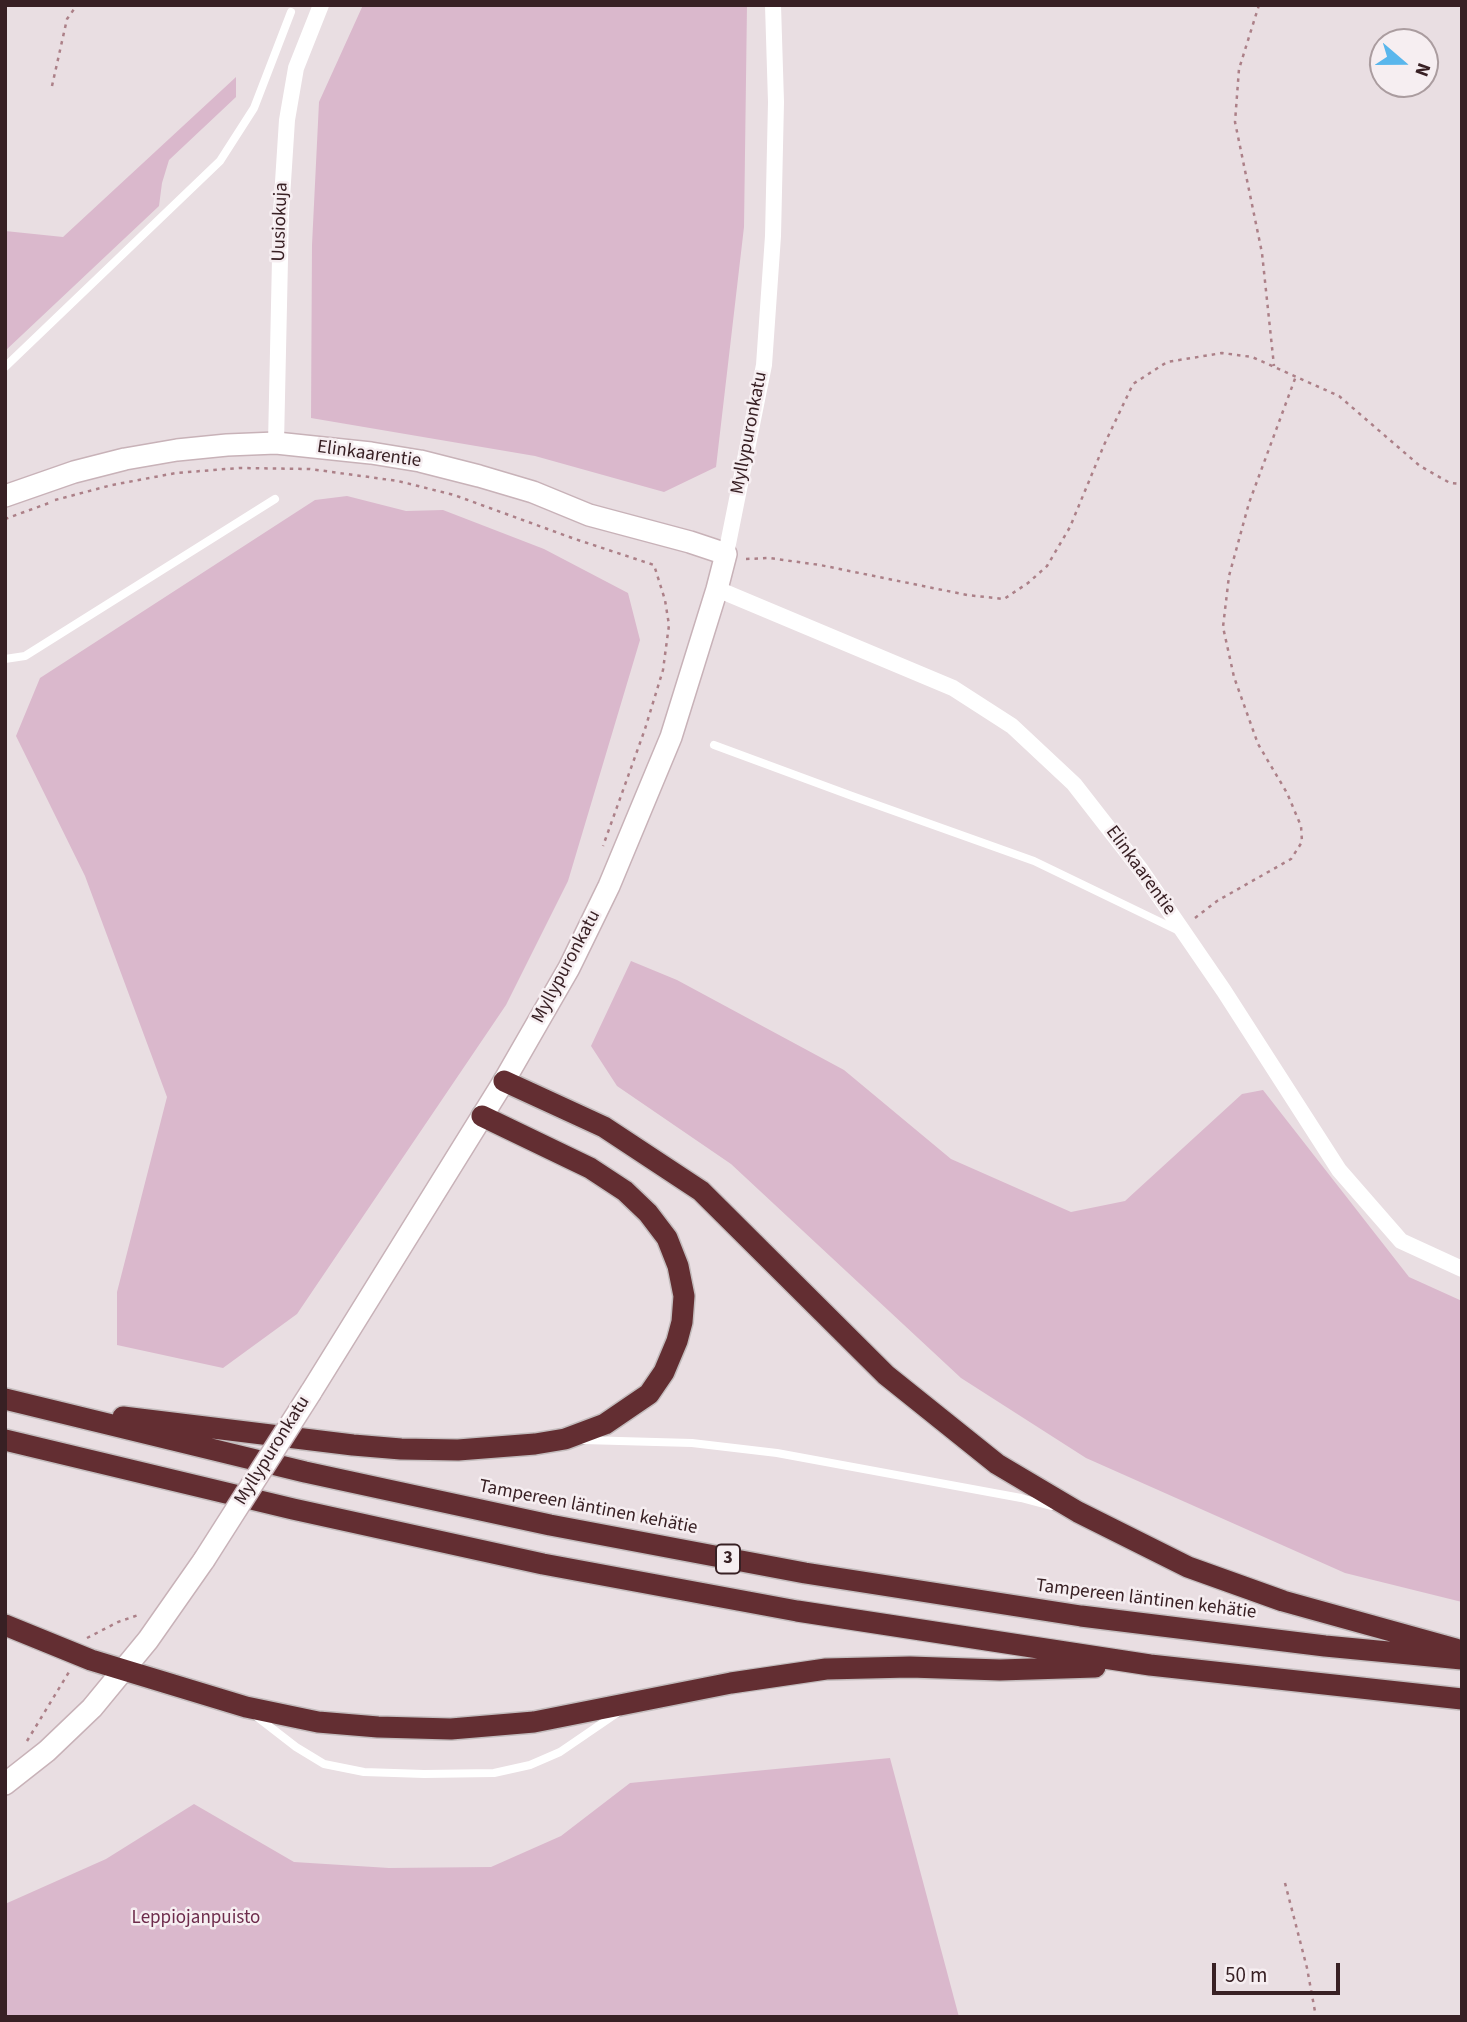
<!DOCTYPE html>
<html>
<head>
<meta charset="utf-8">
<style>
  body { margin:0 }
  #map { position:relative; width:1467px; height:2022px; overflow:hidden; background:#e9dee2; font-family:"Source Sans 3",sans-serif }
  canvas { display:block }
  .frame { position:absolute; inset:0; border:7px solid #382024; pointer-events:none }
  .north { position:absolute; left:1369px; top:28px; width:70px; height:70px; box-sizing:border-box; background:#f6eef1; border:2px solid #aa9c9f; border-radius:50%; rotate:110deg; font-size:19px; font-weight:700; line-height:28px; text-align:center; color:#382024 }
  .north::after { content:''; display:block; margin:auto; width:24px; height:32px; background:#59b6ec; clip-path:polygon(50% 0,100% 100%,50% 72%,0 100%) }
  .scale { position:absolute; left:1212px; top:1963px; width:128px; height:32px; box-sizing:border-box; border:4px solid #382024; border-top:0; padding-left:9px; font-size:21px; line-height:24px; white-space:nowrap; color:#382024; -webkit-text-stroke:5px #f6eef1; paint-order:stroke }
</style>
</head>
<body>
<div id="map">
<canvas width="1467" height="2022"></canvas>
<div class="frame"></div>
<div class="north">N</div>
<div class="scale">50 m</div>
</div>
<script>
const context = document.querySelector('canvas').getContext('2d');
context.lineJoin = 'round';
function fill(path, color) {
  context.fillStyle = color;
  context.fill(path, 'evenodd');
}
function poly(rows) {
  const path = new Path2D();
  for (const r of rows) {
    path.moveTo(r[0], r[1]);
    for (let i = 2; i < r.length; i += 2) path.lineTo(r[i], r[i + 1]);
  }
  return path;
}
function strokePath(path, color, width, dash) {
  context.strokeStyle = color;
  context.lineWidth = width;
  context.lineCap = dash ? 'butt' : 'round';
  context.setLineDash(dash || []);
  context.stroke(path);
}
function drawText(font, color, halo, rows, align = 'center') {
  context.font = font + ' "Source Sans 3",sans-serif';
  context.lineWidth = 5;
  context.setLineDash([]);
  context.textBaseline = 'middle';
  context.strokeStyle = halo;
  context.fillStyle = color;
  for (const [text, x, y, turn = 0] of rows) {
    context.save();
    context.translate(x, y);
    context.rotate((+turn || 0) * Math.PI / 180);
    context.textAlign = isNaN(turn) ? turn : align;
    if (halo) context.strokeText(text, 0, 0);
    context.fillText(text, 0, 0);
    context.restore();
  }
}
fill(poly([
  [363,5,747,5,744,227,716,467,664,492,535,456,311,418,312,245,319,102],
  [236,77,236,97,169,160,162,183,159,206,5,351,5,231,63,237],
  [347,496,406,511,443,510,544,549,628,593,640,640,568,881,506,1005,297,1314,223,1368,117,1345,117,1292,167,1097,85,876,16,736,40,678,315,500],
  [631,961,677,980,844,1070,951,1159,1071,1212,1125,1201,1242,1094,1263,1090,1409,1277,1462,1301,1462,1602,1345,1573,1086,1458,961,1378,731,1164,617,1086,591,1046],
  [890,1758,959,2017,5,2017,5,1904,106,1859,194,1804,294,1862,389,1868,491,1867,561,1836,630,1783]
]), '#dab8cc');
const secondary = poly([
  [5,496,74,472,125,459,177,450,227,445,276,443,371,453,420,461,479,476,533,492,589,515,690,542,726,554,717,589,671,737,609,886,569,968,504,1081,311,1392],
  [5,1784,47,1751,92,1708,148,1640,204,1560]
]);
const highway = poly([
  [504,1081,604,1127,701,1191,886,1375,997,1464,1078,1512,1188,1567,1283,1601,1456,1649],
  [5,1399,305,1472,550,1525,805,1573,1081,1616,1325,1646,1462,1659],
  [123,1417,353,1445,401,1449,458,1450,535,1444,565,1439,605,1424,649,1394,664,1372,677,1341,682,1322,684,1296,678,1266,667,1238,648,1213,625,1191,590,1168,482,1116],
  [5,1440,293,1509,543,1564,797,1611,1150,1665,1462,1699],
  [5,1625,91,1660,246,1707,318,1722,378,1727,451,1729,534,1722,731,1683,826,1669,910,1667,1000,1670,1095,1667]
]);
strokePath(secondary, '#c8b2b8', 24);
strokePath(highway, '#c3bcbd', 24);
strokePath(poly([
  [1259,5,1239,69,1235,122,1262,253,1274,366],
  [52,86,67,19,77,5],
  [55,500,112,485,176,473,239,468,310,469,398,481,454,495,575,539,654,565,665,600,669,625,663,670,645,729,603,846],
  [5,519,49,503],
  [746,559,769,558,820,565,967,595,1004,599,1028,583,1047,566,1070,527,1104,445,1133,384,1167,362,1222,353,1252,357,1339,396,1420,466,1450,483,1462,484],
  [1195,918,1217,901,1291,859,1302,842,1301,826,1287,793,1258,744,1234,677,1223,627,1229,576,1249,503,1296,376],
  [87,1638,118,1622,141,1614],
  [27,1741,69,1672],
  [1285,1883,1307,1968,1316,2017]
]), '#ac8088', 2.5, [3.5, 5]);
strokePath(poly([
  [5,367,220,161,254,108,291,12],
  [5,659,25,656,275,499],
  [714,745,852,796,1034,861,1179,931],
  [583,1440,692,1443,777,1453,1021,1498,1051,1506],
  [256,1716,296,1747,324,1764,364,1772,424,1774,494,1773,530,1765,560,1752,620,1711]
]), '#fff', 8);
strokePath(poly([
  [276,443,281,213,287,120,296,68,321,5],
  [726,554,764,365,773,236,776,102,773,5],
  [717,589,953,688,1012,726,1074,784,1141,870,1224,991,1339,1170,1401,1241,1462,1269]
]), '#fff', 16);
strokePath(secondary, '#fff', 21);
strokePath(highway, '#632e32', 21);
const secondaryBridge = poly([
  [204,1560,311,1392]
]);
strokePath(secondaryBridge, '#c8b2b8', 24, []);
strokePath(secondaryBridge, '#fff', 21);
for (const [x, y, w] of [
  [728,1559,24]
]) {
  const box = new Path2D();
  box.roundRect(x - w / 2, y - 14.5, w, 29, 5);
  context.fillStyle = '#f6eef1';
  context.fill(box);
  strokePath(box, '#382024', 2);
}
drawText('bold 18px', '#382024', null, [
  ["3",728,1559]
]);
drawText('19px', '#382024', '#f6eef1', [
  ["Uusiokuja",281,222,-88],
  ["Myllypuronkatu",750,433,-79],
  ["Elinkaarentie",369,455,8],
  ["Elinkaarentie",1140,871,54],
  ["Myllypuronkatu",567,967,-62],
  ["Myllypuronkatu",273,1451,-58],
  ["Tampereen läntinen kehätie",588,1508,11],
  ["Tampereen läntinen kehätie",1146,1600,7]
]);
drawText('19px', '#6d2c4c', '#f6eef1', [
  ["Leppiojanpuisto",196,1919]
]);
</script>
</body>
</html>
